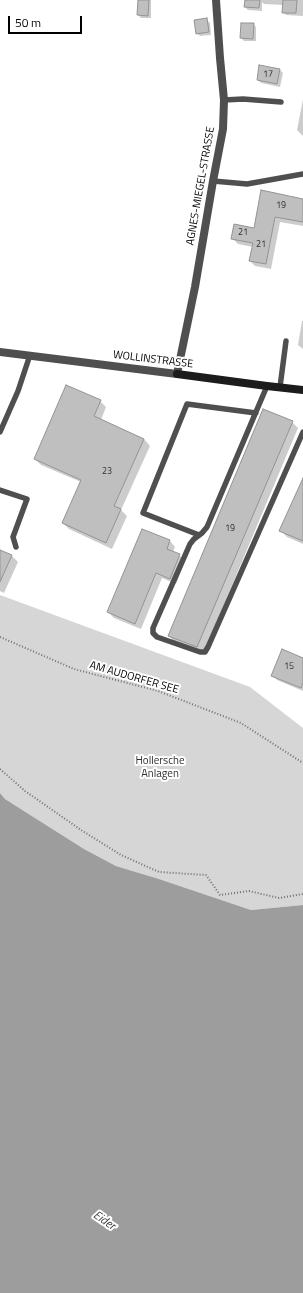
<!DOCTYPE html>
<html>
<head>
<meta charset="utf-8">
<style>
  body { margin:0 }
  #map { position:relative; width:303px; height:1293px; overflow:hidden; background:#fff; font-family:"Titillium Web",sans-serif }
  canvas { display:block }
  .scale { position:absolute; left:8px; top:16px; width:74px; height:18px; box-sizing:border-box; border:2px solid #000; border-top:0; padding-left:5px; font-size:12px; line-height:14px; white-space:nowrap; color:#000; -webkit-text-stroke:3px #fff; paint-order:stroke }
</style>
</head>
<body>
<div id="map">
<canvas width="303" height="1293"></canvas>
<div class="scale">50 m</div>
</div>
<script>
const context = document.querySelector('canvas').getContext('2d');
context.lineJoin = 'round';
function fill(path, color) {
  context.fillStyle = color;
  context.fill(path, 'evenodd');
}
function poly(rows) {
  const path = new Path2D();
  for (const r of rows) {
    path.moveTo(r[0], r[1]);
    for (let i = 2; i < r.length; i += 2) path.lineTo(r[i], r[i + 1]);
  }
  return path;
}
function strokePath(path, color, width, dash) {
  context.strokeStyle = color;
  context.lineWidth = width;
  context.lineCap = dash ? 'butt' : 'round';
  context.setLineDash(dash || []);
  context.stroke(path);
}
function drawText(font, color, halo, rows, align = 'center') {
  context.font = font + ' "Titillium Web",sans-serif';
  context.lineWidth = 4;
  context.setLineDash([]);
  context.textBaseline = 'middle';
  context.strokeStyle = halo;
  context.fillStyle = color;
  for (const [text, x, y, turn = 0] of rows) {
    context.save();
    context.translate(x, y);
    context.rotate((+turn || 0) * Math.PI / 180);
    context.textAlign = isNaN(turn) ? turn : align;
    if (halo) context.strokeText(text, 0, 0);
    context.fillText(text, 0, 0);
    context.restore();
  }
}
fill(poly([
  [0,595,250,687,303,728,303,905,251,910,159,879,116,866,84,849,5,799,0,793]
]), '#d6d6d6');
fill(poly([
  [0,793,5,799,84,849,116,866,159,879,251,910,303,905,303,1293,0,1293]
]), '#9d9d9d');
fill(poly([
  [139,0,151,0,151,18,141,18,138,15],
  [246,0,303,0,303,16,286,15,283,12,284,5,264,4,262,2,262,11,248,10,245,7],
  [207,20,210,23,211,35,200,36,197,33],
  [253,24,256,27,256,41,244,41,241,38],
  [280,70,283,73,280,87,261,83,258,80],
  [303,99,303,136,297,130],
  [303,200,303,226,280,222,271,269,255,266,250,261,253,247,238,244,232,238,255,229],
  [302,321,303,321,303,349,298,345],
  [100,401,106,407,101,420,144,439,150,446,121,510,127,516,112,549,69,529,63,523,81,482,41,465,35,459],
  [292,422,298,428,204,652,175,642,169,636],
  [303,481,303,544,287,537,281,531],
  [170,541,175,547,173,552,179,555,185,561,176,584,162,578,141,629,114,618,108,612],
  [0,551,12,556,18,562,4,593,0,591],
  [303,659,303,691,277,680,273,675]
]), '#0003');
const building = poly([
  [138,0,149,0,148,16,137,15,138,0],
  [245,0,260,0,259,8,244,7,245,0],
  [283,0,297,0,296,13,282,13,283,0],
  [207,18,209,32,196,34,194,20,207,18],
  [241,23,254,23,253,39,240,38,241,23],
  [259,65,280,69,277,84,257,80,259,65],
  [261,190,303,199,303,222,275,217,266,264,249,261,253,243,231,239,234,224,254,228,261,190],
  [66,385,101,400,94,416,144,439,114,506,121,509,106,543,62,523,81,480,34,459,66,385],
  [263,409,293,421,197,647,168,636,263,409],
  [303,478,303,541,279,531,303,478],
  [142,529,170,540,167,549,180,554,170,579,156,573,135,624,107,612,142,529],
  [0,550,12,555,0,582,0,550],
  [282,649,303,658,303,683,301,688,271,676,282,649]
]);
fill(building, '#bfbfbf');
strokePath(building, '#939393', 1);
strokePath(poly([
  [0,637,74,669,158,691,241,723,303,763],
  [0,769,25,791,81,830,121,855,159,872,206,875,220,895,249,891,279,898,303,894]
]), '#717171', 2, [1, 2]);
strokePath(poly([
  [224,100,243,99,281,102],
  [213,181,247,184,303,174],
  [267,386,207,527,202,533,194,539,190,544,153,628,153,633,157,637,200,652,205,652,208,647,303,432],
  [280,387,286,341],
  [0,432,18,391,30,355],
  [0,490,27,499,13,537,16,547],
  [199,535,143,513,187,404,256,413]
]), '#4f4f4f', 5.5);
strokePath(poly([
  [0,352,177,374,195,287,213,181,223,129,224,100,220,58,216,0]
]), '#4f4f4f', 8);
strokePath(poly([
  [177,374,267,386,303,390]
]), '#1c1c1c', 8);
drawText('9px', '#303030', null, [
  ["17",268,75],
  ["19",281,206],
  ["21",243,233],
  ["21",261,245],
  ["23",107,472],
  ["19",230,529],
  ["15",289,667]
]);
drawText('11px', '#000', '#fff', [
  ["AGNES-MIEGEL-STRASSE",201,186,-80],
  ["WOLLINSTRASSE",153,360,7],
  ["AM AUDORFER SEE",134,678,16]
]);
drawText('11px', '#2d2d2d', '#fff', [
  ["Hollersche",160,761],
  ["Anlagen",160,774]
]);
drawText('italic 12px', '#3e3e3e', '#fff', [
  ["Eider",104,1221,34]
]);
</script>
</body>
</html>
